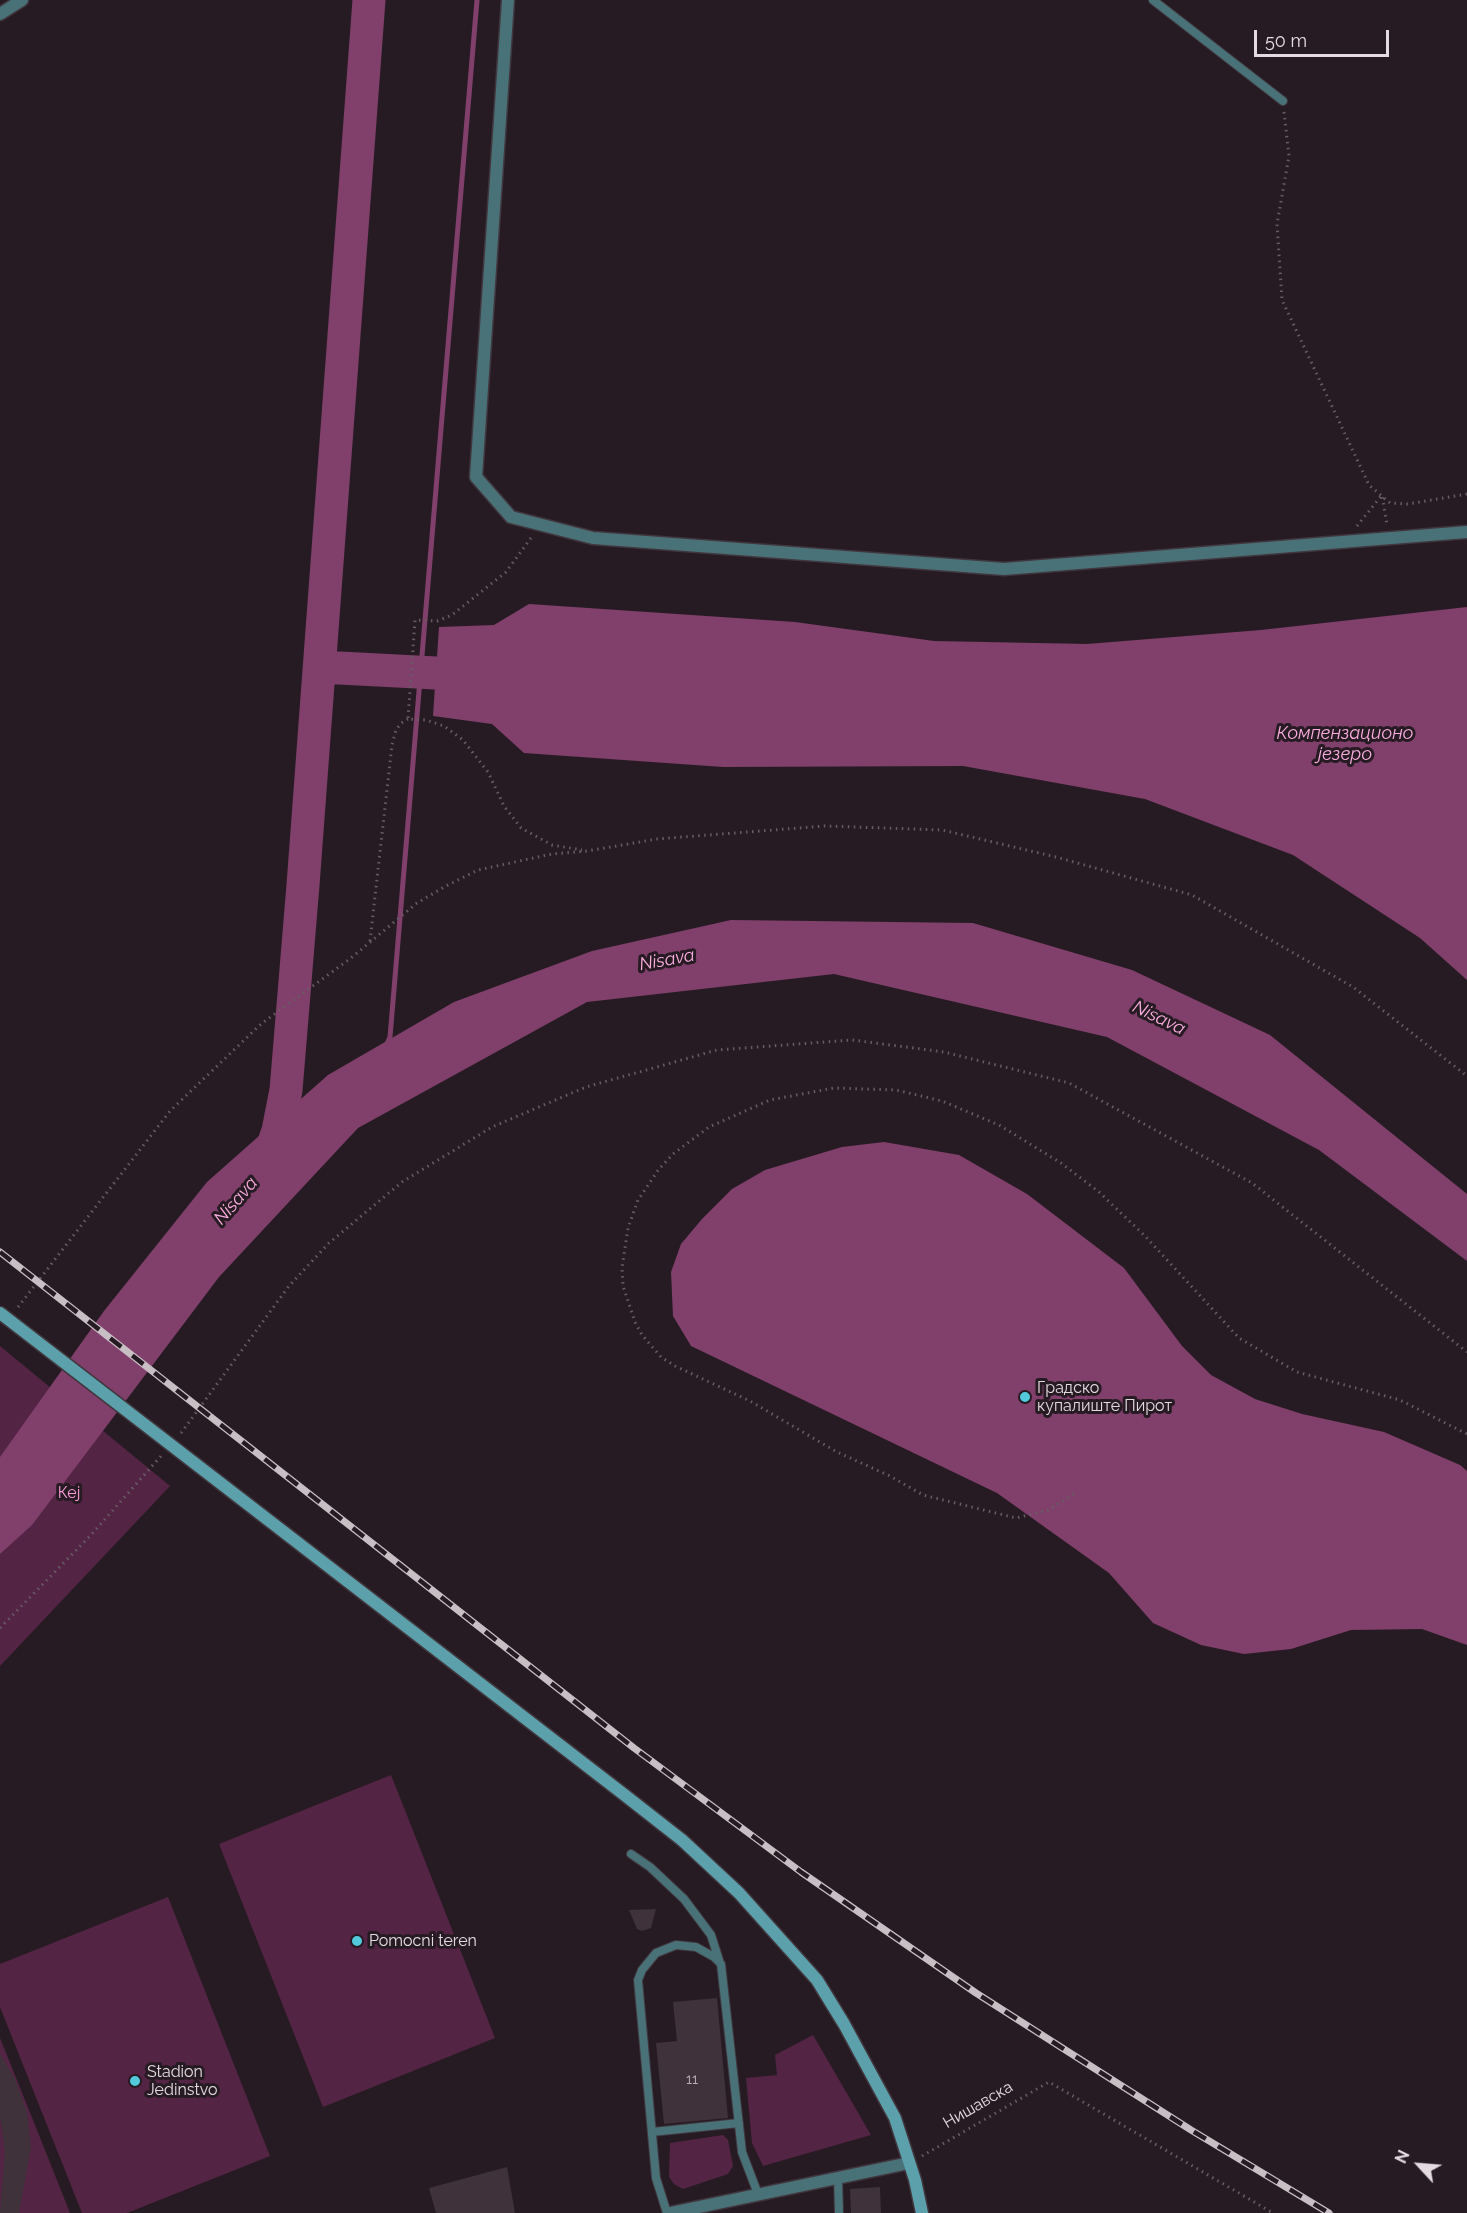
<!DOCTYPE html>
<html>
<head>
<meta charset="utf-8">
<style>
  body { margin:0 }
  #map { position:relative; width:1467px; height:2213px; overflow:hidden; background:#271b23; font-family:Raleway,sans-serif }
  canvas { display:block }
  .north { position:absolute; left:1389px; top:2135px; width:60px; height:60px; -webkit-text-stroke:4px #271b23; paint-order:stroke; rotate:296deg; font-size:16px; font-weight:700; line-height:24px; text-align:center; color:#e4dbe0 }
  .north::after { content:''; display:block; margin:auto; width:21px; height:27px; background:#e4dbe0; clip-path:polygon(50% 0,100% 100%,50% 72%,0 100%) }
  .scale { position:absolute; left:1254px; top:30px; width:135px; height:27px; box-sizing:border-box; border:3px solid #e4dbe0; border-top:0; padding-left:8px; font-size:18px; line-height:21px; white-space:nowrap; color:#e4dbe0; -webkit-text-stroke:4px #271b23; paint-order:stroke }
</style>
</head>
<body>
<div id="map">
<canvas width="1467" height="2213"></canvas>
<div class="north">N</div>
<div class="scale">50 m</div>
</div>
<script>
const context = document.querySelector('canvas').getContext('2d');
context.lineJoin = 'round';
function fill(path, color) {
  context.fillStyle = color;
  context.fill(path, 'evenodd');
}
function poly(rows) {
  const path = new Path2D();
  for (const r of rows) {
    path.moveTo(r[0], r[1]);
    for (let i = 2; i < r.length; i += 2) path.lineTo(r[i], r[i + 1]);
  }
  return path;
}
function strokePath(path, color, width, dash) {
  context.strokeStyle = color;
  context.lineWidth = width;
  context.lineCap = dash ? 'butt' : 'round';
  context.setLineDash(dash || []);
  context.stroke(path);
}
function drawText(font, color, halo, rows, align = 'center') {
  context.font = font + ' Raleway,sans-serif';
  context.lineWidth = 6;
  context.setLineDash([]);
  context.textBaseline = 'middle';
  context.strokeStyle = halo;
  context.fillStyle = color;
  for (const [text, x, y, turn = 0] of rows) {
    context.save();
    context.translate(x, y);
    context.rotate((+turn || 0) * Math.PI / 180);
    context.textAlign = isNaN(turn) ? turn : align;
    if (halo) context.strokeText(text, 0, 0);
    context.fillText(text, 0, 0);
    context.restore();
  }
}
fill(poly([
  [0,1346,170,1486,0,1666],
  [391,1775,495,2038,323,2107,219,1844],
  [168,1897,270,2156,127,2213,82,2213,0,2007,0,1964],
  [813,2035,871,2135,763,2166,752,2143,746,2078,777,2075,775,2055],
  [0,2038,39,2135,70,2213,0,2213],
  [723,2135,728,2140,733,2166,728,2174,683,2189,674,2184,669,2177,670,2143]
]), '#542445');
fill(poly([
  [529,604,795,622,934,641,1087,644,1261,630,1467,607,1467,980,1420,938,1293,855,1145,799,963,766,723,767,524,753,492,724,433,716,439,627,494,625],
  [731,920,973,923,1132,970,1270,1035,1467,1194,1467,1261,1319,1150,1107,1037,834,974,587,1002,358,1128,219,1277,32,1525,0,1554,0,1457,104,1311,207,1182,328,1075,454,1002,592,951],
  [884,1142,959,1155,1027,1194,1124,1268,1182,1346,1211,1375,1255,1399,1302,1414,1384,1432,1460,1465,1467,1471,1467,1645,1422,1629,1351,1630,1291,1649,1244,1654,1201,1645,1153,1623,1109,1573,997,1493,691,1346,673,1316,671,1272,681,1244,702,1219,732,1189,765,1170,842,1147]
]), '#80406b');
strokePath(poly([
  [387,1044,390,1037,477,0]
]), '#80406b', 5);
strokePath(poly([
  [320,667,436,673],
  [269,1157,278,1131,286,1090,303,885,369,0]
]), '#80406b', 33);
fill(poly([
  [656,1909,651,1928,642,1931,637,1929,629,1910],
  [717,1998,728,2118,664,2124,656,2043,677,2041,673,2002],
  [0,2054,15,2079,27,2112,31,2147,19,2213,0,2213,5,2152,0,2116],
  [507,2167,515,2213,436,2213,429,2188],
  [880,2187,881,2213,851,2213,850,2189]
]), '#3f323a');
const lane = poly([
  [1153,0,1283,101],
  [631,1854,650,1867,684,1899,711,1935,719,1960],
  [652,2132,739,2123],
  [838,2177,839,2213],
  [667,2213,656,2178,638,1980,642,1970,656,1953,676,1945,696,1947,714,1957,721,1964,742,2152,758,2194]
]);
const street = poly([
  [508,0,476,477,511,517,593,538,1004,569,1467,532],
  [0,14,22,0],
  [670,2213,909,2163]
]);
const secondary = poly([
  [0,1313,622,1793,682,1840,739,1893,817,1980,844,2024,895,2118,915,2180,922,2213]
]);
strokePath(lane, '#41363d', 10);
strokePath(street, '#41363d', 15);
strokePath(secondary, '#41363d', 15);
strokePath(poly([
  [1284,112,1289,156,1277,224,1282,300,1369,485,1390,503,1408,504,1467,494],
  [1357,526,1382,495,1387,525],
  [531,538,506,572,452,615,437,621,415,620,408,719,426,720,444,726,463,740,488,772,504,806,521,828,552,845,582,850],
  [370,941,392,745,396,730,401,723,408,719],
  [18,1307,170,1111,261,1024,351,958,417,903,446,886,478,870,552,854,587,851,657,839,825,826,942,830,1056,857,1192,895,1353,987,1467,1076],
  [181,1433,289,1286,329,1243,402,1182,492,1127,586,1087,717,1050,852,1040,944,1052,1069,1083,1252,1183,1467,1352],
  [1074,1494,1048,1510,1016,1518,923,1495,890,1476,837,1452,750,1401,675,1366,661,1357,642,1335,635,1322,623,1286,622,1268,628,1228,638,1200,659,1169,673,1154,709,1127,770,1100,834,1088,896,1090,942,1101,999,1125,1061,1163,1099,1192,1145,1236,1239,1338,1297,1372,1400,1400,1467,1434],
  [0,1628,90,1536,161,1456],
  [922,2156,1049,2082,1273,2213]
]), '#685d64', 3, [1.5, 4.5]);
strokePath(lane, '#487178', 8);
strokePath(street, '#487178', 12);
strokePath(secondary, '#5ba0ab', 12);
const rail = poly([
  [0,1252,634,1748,801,1872,976,1993,1191,2130,1329,2213]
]);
strokePath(rail, '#c8bfc4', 7);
strokePath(rail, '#271b23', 4.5, [14]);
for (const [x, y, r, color] of [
  [1025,1397,6,"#53cadc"],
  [357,1941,6,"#53cadc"],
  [135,2081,6,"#53cadc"]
]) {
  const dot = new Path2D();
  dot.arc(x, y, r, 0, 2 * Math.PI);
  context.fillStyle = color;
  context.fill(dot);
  strokePath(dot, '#271b23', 2);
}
drawText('14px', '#bbb1b6', null, [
  ["11",692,2080]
]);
drawText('16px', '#e4dbe0', '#271b23', [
  ["Градско",1037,1388],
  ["купалиште Пирот",1037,1406],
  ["Pomocni teren",369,1941],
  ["Stadion",147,2072],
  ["Jedinstvo",147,2090]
], 'left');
drawText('16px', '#f99ad8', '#271b23', [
  ["Кеј",69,1493]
]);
drawText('16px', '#e4dbe0', '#271b23', [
  ["Нишавска",978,2105,-30]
]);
drawText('italic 18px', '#faadde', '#271b23', [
  ["Компензационо",1345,734],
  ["језеро",1345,755],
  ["Nisava",667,960,-10],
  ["Nisava",1159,1018,26],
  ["Nisava",236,1201,-49]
]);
</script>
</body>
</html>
